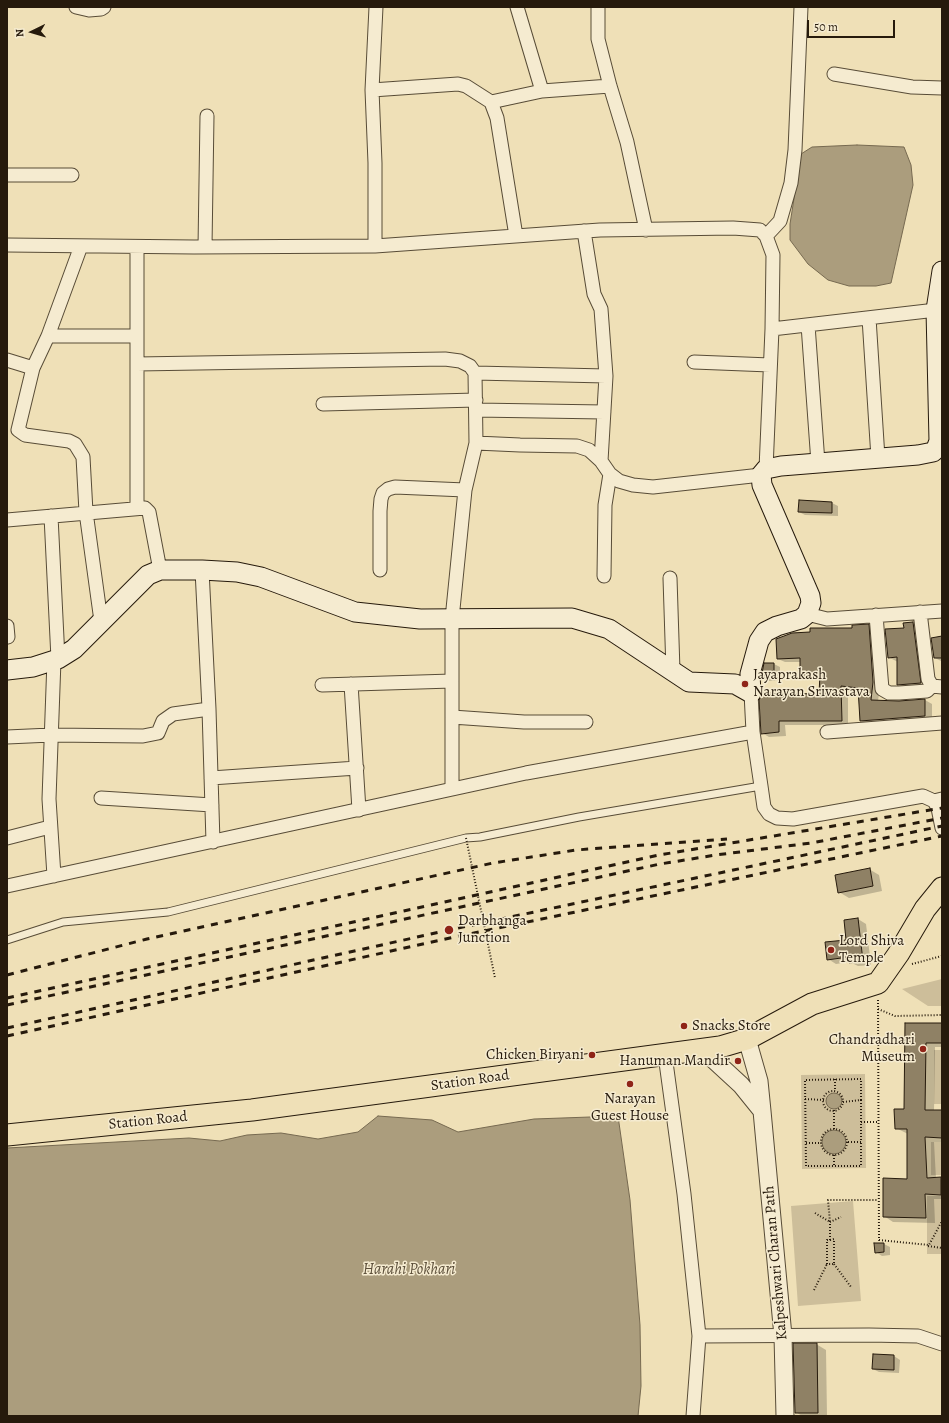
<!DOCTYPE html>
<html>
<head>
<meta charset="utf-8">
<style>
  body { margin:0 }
  #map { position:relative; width:949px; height:1423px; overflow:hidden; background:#efe0b7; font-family:Alegreya,serif }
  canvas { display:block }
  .frame { position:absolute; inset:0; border:8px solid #261a0c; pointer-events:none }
  .north { position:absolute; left:12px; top:12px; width:40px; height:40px; -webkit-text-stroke:3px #f5ebd0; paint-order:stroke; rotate:265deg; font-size:11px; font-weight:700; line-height:16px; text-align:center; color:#261a0c }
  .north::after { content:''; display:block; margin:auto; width:14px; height:18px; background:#261a0c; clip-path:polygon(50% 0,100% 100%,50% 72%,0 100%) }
  .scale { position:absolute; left:807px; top:20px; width:88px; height:18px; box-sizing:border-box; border:2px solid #261a0c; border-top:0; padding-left:5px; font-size:12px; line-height:14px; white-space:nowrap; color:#261a0c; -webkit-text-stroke:3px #f5ebd0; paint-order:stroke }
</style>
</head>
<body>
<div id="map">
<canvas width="949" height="1423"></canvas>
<div class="frame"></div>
<div class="north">N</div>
<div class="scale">50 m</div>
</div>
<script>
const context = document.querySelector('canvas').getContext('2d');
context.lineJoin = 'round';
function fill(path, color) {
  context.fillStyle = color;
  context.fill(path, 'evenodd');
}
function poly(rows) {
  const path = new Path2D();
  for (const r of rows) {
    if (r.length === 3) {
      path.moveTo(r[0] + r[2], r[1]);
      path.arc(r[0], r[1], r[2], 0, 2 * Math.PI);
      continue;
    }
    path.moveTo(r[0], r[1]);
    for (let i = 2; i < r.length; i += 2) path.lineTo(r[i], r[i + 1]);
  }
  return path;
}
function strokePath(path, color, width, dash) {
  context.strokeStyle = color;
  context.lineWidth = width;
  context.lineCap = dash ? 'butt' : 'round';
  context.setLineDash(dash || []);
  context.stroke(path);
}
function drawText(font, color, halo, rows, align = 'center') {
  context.font = font + ' Alegreya,serif';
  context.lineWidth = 3;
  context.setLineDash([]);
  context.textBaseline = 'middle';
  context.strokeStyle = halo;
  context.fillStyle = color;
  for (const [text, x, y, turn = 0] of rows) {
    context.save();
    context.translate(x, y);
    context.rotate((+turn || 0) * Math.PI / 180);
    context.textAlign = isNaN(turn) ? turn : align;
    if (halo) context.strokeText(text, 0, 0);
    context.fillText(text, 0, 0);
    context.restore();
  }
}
fill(poly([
  [942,979,942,1006,928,1006,902,989],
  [934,1050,942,1050,942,1104,934,1104],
  [865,1074,866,1168,802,1169,801,1075],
  [931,1142,942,1142,942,1175,931,1175],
  [927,1196,942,1196,942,1254,927,1254],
  [853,1201,861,1301,798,1306,791,1206]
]), '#cdbe9a');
const water = poly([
  [857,145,904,147,911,165,913,185,891,283,876,286,849,286,828,280,808,264,790,240,790,224,801,154,812,147,857,145],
  [834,1101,8],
  [378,1116,432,1120,458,1132,534,1119,618,1116,630,1200,640,1325,641,1386,638,1416,7,1416,7,1148,189,1138,220,1141,247,1135,281,1133,318,1139,358,1132,378,1116],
  [834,1142,12]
]);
fill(water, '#ab9d7d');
strokePath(water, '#766950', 1);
fill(poly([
  [832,503,838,506,838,516,805,515,799,512],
  [913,623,921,628,929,687,906,689,898,684,898,662,888,657,905,629],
  [868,625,875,629,880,687,878,701,925,700,932,704,932,720,868,725,861,721,859,691,848,689,848,725,785,725,786,736,769,737,762,733,763,694,820,695,821,678,808,679,801,675,801,662,785,662,778,659,853,629],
  [942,637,942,661,941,661,935,658],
  [774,664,780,667,780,680,768,681,762,677],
  [869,869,879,875,882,891,849,898,839,892],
  [858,919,866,924,871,965,858,966,850,962,836,964,828,959,848,940],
  [906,1024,942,1024,942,1047,935,1047,934,1111,942,1111,942,1142,934,1142,936,1179,942,1179,942,1199,934,1199,935,1223,893,1222,884,1216,908,1180,908,1134,896,1128,905,1110],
  [884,1244,890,1247,890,1255,882,1256,876,1252],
  [816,1344,826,1350,827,1416,802,1416,796,1412],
  [874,1355,894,1356,900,1360,899,1373,879,1372,873,1369]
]), '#0003');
const building = poly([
  [799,500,832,502,832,513,798,512,799,500],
  [913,622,921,683,897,685,897,657,888,658,885,629,904,628,903,623,913,622],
  [869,624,873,682,871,700,899,701,925,699,925,716,860,721,858,688,841,686,842,721,779,721,779,732,761,734,759,700,762,693,819,694,820,674,800,675,800,658,777,659,776,639,792,633,810,632,810,628,852,628,852,625,869,624],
  [942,636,942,658,934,658,931,638,942,636],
  [764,663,774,663,774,677,761,678,764,663],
  [870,868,873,886,838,893,835,875,870,868],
  [858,918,863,961,849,963,848,957,827,960,825,942,846,940,844,920,858,918],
  [905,1023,942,1023,942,1043,926,1043,925,1110,942,1110,942,1138,925,1137,927,1178,941,1177,941,1195,925,1194,926,1218,883,1217,883,1178,907,1179,907,1129,895,1129,894,1109,904,1109,905,1023],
  [874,1243,884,1243,884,1252,875,1253,874,1243],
  [793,1343,817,1343,818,1413,795,1413,793,1343],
  [873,1354,894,1355,894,1370,872,1369,873,1354]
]);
fill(building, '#8f8165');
strokePath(building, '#261a0c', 1);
const service = poly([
  [7,940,63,922,168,912,466,838,480,837,579,817,761,786]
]);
const minor = poly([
  [76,7,89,10,101,9,104,7],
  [517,7,542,91],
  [598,7,598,39,610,86,627,142,646,230],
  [834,74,912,87,942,88],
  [372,90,458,84,466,86,491,102,497,118,516,236],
  [491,102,542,91,610,86],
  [7,175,72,175],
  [584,231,594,294,601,309,606,376,601,461],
  [766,236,780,221,791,183,795,150,801,7],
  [7,245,194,247,375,246,600,230,733,228,760,230,766,236,773,255,772,329,766,469],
  [81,246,48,336,33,368,18,430,25,435,69,441,75,444,83,457,86,512,101,621],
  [375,246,375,163,372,90,376,7],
  [205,247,207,116],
  [869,318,878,458],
  [808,325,818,463],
  [772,329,936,310],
  [48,336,137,336],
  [7,360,33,368],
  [694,362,770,365],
  [137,364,445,359,460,361,470,366,475,373,476,443,465,490,452,619,452,789],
  [475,373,606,376],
  [323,404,476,400],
  [476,410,604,412],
  [476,443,520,445,577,446,589,450,601,461,610,474,619,481,633,485,653,487,761,475],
  [137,508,137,247],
  [51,516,58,659],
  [7,520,145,508,149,512,160,570],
  [202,570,209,709,213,842],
  [380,570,380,511,381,499,383,493,388,489,395,487,465,490],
  [604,576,605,505,610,474],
  [670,578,673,671],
  [920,612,928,679,932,686,942,687],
  [807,614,827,619,942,611],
  [876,615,882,689,889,693,899,693,927,691,932,686],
  [7,626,8,637],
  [351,684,359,810],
  [322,685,452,681],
  [751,693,753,732,761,786,764,807,769,814,777,818,793,819,923,796,934,801,942,799],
  [452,717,524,722,586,722],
  [827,732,942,723],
  [7,737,51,735,143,736,158,733,163,721,173,714,209,709],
  [211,778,357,768],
  [101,798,212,805],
  [934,801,938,808,942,828],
  [7,838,50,827],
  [54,876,49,799,54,660],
  [7,886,526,773,753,732],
  [665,1055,684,1194,699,1336,693,1416],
  [699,1336,869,1335,918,1336,942,1344]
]);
const tertiary = poly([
  [747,1039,759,1081,762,1111,783,1336,785,1416],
  [703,1050,741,1085,762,1111]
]);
const secondary = poly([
  [7,670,33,667,58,659,74,649,148,575,160,570,202,570,237,572,261,577,355,612,420,619,572,618,609,629,689,682,735,684,751,693],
  [751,693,750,674,759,641,765,632,777,626,801,619,807,614,811,603,810,596,762,485,761,475,766,469,781,466,918,455,933,452,936,449,939,441,936,310,942,271]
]);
const primary = poly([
  [7,1135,252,1110,720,1047,747,1039,812,1004,878,983,899,953,925,909,942,888]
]);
strokePath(service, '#584c37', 9);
strokePath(minor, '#584c37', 15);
strokePath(tertiary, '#584c37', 19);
strokePath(secondary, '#261a0c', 21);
strokePath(primary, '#261a0c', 23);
strokePath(poly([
  [912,964,942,956],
  [878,1000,879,1240,929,1245,942,1221],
  [878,1009,895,1016,942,1015],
  [835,1079,835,1091],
  [833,1101,10],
  [805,1099,824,1100],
  [861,1100,861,1079,805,1080,806,1166,861,1166,861,1142],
  [843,1102,861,1100,861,1122],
  [834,1142,13],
  [834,1129,834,1110],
  [848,1142,861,1142,861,1122,878,1122],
  [806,1143,821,1143],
  [834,1155,834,1166],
  [815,1213,830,1222,828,1200,878,1200],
  [830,1240,834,1239,834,1264,827,1264,827,1240,830,1240,830,1222,841,1217],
  [928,1246,942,1248],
  [834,1264,851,1287],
  [814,1290,827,1264]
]), '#261a0c', 2, [1, 2]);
strokePath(service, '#f5ebd0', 7);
strokePath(minor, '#f5ebd0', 13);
strokePath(tertiary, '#f5ebd0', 17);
strokePath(secondary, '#f5ebd0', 19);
strokePath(primary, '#efe0b7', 21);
strokePath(poly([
  [7,975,147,939,493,863,576,850,727,839],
  [7,998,659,855,942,808],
  [7,1005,660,864,716,855,811,843,942,818],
  [7,1028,449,930,942,826],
  [7,1036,450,938,942,836]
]), '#261a0c', 3, [7, 7]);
strokePath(poly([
  [466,838,495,978]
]), '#261a0c', 2, [1, 2]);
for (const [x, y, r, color] of [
  [745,684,4,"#8f2418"],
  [449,930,5,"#8f2418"],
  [831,950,4,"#8f2418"],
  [684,1026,4,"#8f2418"],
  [923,1049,4,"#8f2418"],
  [592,1055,4,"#8f2418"],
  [738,1061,4,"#8f2418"],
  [630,1084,4,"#8f2418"]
]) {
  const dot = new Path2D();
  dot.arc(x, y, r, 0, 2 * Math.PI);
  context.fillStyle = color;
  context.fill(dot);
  strokePath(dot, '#f5ebd0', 1.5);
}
drawText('15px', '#261a0c', '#f5ebd0', [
  ["Jayaprakash",753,675],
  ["Narayan Srivastava",753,692],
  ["Darbhanga",458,921],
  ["Junction",458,938],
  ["Lord Shiva",839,941],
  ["Temple",839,958],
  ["Snacks Store",692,1026],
  ["Chandradhari",915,1040,"right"],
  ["Museum",915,1057,"right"],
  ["Chicken Biryani",584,1055,"right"],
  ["Hanuman Mandir",730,1061,"right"],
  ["Narayan",630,1099,"center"],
  ["Guest House",630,1116,"center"]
], 'left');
drawText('15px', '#261a0c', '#f5ebd0', [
  ["Station Road",470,1081,-8],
  ["Station Road",148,1121,-6],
  ["Kalpeshwari Charan Path",776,1263,-95]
]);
drawText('italic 16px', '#5b4e39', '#f5ebd0', [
  ["Harahi Pokhari",409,1270]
]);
</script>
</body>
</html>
